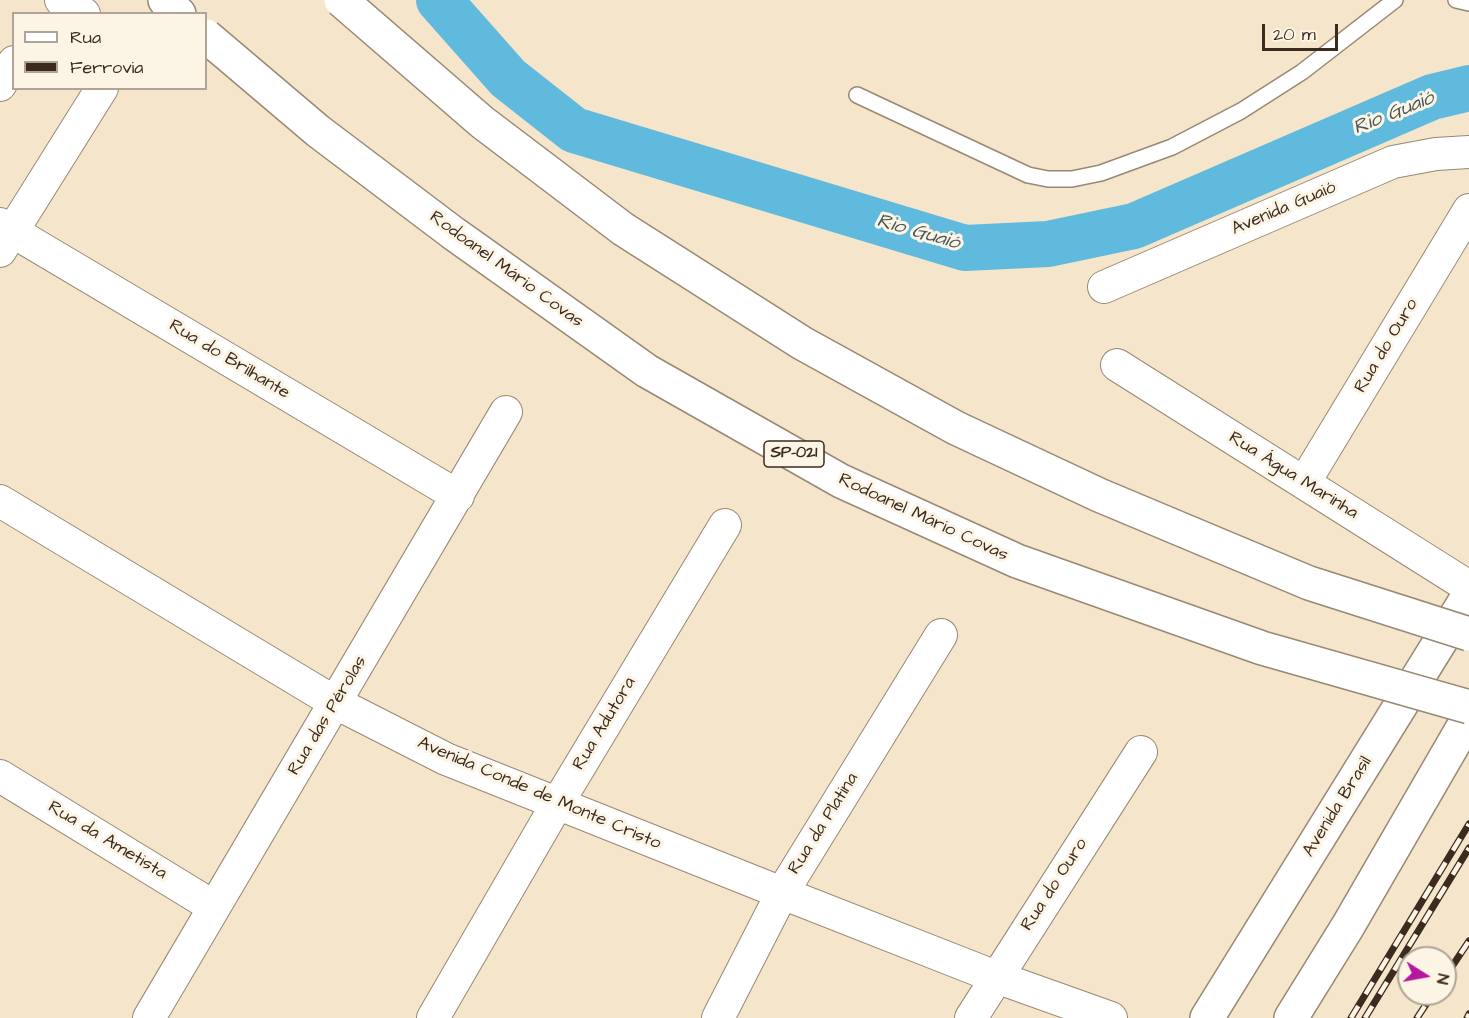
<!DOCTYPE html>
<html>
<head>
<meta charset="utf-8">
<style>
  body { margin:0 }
  #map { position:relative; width:1469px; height:1018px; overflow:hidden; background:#f5e5ca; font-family:"Architects Daughter",sans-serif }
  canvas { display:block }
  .legend { position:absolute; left:12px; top:12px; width:195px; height:78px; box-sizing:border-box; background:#fcf5e5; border:2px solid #afa495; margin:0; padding:8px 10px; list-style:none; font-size:18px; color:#3b2a1e }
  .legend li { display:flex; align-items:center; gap:12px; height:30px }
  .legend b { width:30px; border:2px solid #afa495 }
  .north { position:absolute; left:1397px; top:946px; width:60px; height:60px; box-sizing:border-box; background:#fcf5e5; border:2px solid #afa495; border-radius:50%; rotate:101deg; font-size:16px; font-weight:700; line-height:24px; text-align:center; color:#3b2a1e }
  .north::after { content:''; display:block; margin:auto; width:21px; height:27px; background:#b5179e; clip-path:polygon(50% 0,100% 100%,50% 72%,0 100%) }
  .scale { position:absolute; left:1262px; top:24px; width:76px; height:27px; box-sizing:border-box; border:3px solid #3b2a1e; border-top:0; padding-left:8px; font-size:18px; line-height:21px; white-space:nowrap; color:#3b2a1e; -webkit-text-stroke:4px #fcf5e5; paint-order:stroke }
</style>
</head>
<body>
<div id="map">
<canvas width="1469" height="1018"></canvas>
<ul class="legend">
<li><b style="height:8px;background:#fff"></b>Rua</li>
<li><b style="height:8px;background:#3b2a1e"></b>Ferrovia</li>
</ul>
<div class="north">N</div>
<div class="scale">20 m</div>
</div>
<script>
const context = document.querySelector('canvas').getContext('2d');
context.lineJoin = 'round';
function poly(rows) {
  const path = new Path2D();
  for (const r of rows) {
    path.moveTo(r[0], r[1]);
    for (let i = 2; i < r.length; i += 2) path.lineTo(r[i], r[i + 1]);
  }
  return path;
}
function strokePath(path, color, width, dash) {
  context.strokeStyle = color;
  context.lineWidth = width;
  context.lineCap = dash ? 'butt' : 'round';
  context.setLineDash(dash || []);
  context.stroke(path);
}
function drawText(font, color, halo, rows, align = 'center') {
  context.font = font + ' "Architects Daughter",sans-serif';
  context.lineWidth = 6;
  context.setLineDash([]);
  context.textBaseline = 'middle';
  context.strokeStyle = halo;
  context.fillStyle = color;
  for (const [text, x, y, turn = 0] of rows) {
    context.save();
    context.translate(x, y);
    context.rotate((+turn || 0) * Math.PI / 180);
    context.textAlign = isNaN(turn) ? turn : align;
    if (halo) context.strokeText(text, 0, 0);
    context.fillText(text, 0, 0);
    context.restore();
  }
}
strokePath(poly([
  [439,0,508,78,574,130,965,248,1048,244,1134,226,1432,97,1469,88]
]), '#60bade', 46);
const service = poly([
  [1456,0,1469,3],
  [857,95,1028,175,1048,179,1072,179,1101,173,1172,147,1241,111,1302,72,1395,0]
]);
const minor = poly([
  [61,0,84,14],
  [0,85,14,62],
  [0,224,458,496],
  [0,251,102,88],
  [1104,287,1393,162,1436,154,1469,152],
  [1117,365,1469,587],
  [1304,483,1469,210],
  [0,501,336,703,446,759,782,893,996,977,1111,1018],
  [0,776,214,907],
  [149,1018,506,412],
  [433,1018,557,804,725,525],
  [718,1018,782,893,941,635],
  [971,1018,1141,752]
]);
const secondary = poly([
  [1207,1018,1469,595],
  [1291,1018,1348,926,1469,717]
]);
const motorway = poly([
  [165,0,179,14]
]);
strokePath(service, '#988874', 18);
strokePath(minor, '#988874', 34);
strokePath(secondary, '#988874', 36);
strokePath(motorway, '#988874', 36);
strokePath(service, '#fff', 15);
strokePath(minor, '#fff', 32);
strokePath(secondary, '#fff', 33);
strokePath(motorway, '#fff', 33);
const rail = poly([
  [1445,977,1469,941],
  [1351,1018,1469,824],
  [1365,1018,1469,848],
  [1417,1018,1433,994],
  [1467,1018,1469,1014]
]);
strokePath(rail, '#3b2a1e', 7);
strokePath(rail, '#fcf5e5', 4.5, [14]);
const motorwayBridge = poly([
  [341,0,482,122,623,229,802,343,956,428,1099,495,1309,583,1469,634],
  [206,36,318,131,453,233,647,371,841,481,1017,561,1262,648,1469,707]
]);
strokePath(motorwayBridge, '#988874', 36, []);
strokePath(motorwayBridge, '#fff', 33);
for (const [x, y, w] of [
  [794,454,60]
]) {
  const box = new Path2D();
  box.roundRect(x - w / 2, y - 13, w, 26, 4.5);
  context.fillStyle = '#fcf5e5';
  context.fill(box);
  strokePath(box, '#3b2a1e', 1.5);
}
drawText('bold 16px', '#3b2a1e', null, [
  ["SP-021",794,454]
]);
drawText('18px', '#3b2a1e', '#fcf5e5', [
  ["Avenida Guaió",1284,209,-23],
  ["Rodoanel Mário Covas",506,270,36],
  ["Rua do Ouro",1387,346,-59],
  ["Rua do Brilhante",229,360,31],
  ["Rua Água Marinha",1293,476,32],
  ["Rodoanel Mário Covas",923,518,25],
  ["Rua das Pérolas",328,716,-59],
  ["Rua Adutora",605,724,-59],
  ["Avenida Conde de Monte Cristo",539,794,23],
  ["Avenida Brasil",1338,807,-58],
  ["Rua da Platina",824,824,-58],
  ["Rua da Ametista",107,841,31],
  ["Rua do Ouro",1055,885,-57]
]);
drawText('italic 20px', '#465558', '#fcf5e5', [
  ["Rio Guaió",1394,114,-22],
  ["Rio Guaió",918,233,16]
]);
</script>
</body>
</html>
